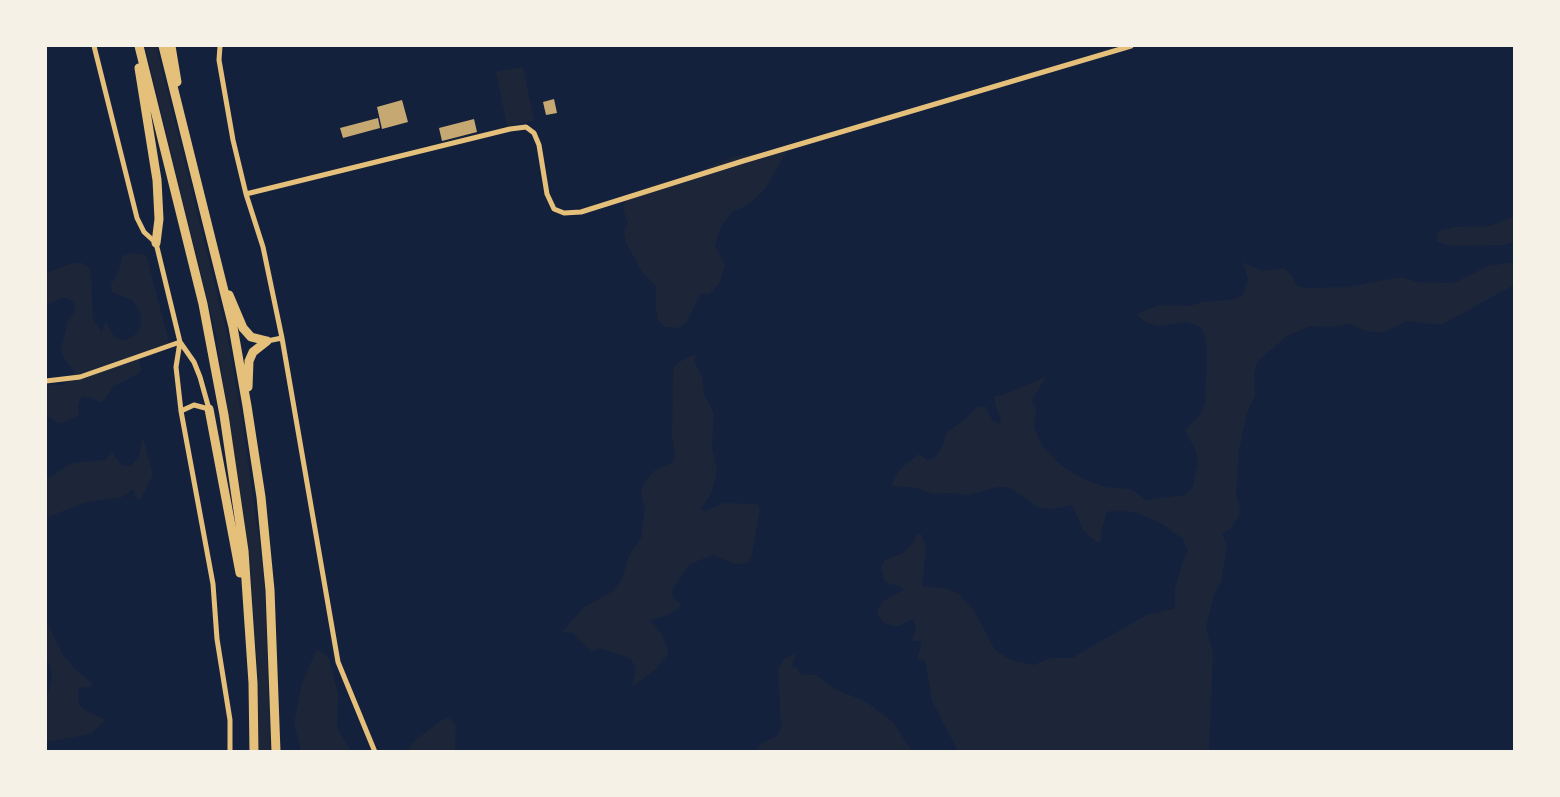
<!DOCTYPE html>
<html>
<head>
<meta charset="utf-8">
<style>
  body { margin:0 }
  #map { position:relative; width:1560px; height:797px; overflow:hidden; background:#14213d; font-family:"Times New Roman",serif }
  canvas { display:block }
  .frame { position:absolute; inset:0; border:47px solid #f6f1e7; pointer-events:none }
</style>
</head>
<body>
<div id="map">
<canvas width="1560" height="797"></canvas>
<div class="frame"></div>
</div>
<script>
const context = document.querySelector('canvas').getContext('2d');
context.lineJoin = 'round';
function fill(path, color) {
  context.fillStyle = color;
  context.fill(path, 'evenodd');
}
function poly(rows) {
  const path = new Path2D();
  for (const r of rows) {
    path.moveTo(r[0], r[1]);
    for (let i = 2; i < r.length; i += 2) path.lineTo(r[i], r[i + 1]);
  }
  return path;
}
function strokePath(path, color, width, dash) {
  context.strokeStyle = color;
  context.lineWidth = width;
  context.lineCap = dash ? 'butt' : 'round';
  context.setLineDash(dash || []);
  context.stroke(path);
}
fill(poly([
  [145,46,156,46,227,334,242,419,262,563,266,615,270,751,259,751,258,675,250,562,216,335],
  [523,67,534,121,507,126,496,72],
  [788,149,765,189,747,206,733,211,721,226,715,246,725,265,720,282,709,295,701,293,686,323,679,328,665,327,658,321,656,310,656,286,642,272,626,243,624,232,628,224,623,209,626,199,631,193,659,183,686,177,733,157],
  [1514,217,1514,242,1502,245,1453,246,1437,242,1438,231,1454,227,1489,226],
  [133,253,146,255,169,341,163,350,139,360,141,370,138,374,114,386,102,403,90,397,82,397,78,404,79,415,63,423,58,423,46,415,46,384,63,385,74,376,74,371,63,357,61,350,68,320,75,311,73,302,67,298,61,298,46,305,46,273,73,263,82,263,89,267,91,273,93,320,102,332,106,322,114,336,120,340,128,339,136,334,141,325,141,315,133,301,112,292,111,284,119,271,122,256],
  [1243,262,1262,271,1283,268,1292,275,1296,285,1306,288,1348,287,1401,277,1418,282,1449,283,1456,282,1488,266,1514,262,1514,285,1441,325,1406,321,1382,333,1362,330,1351,324,1334,327,1310,326,1287,336,1257,362,1254,374,1255,396,1247,413,1239,450,1236,494,1240,506,1239,516,1231,528,1222,534,1227,546,1221,582,1214,595,1206,628,1213,652,1209,751,958,751,932,701,925,660,917,659,922,641,912,641,916,629,914,620,912,619,900,626,893,626,884,623,878,615,878,608,883,601,903,590,900,586,889,584,884,580,881,567,885,560,903,553,915,540,917,534,921,534,926,548,922,586,946,589,958,593,974,610,995,650,1011,660,1034,665,1050,658,1072,658,1146,615,1173,609,1175,607,1175,588,1183,561,1188,551,1183,539,1162,524,1138,513,1120,510,1107,512,1102,528,1101,541,1098,543,1083,530,1072,505,1052,509,1037,507,1009,487,997,487,968,495,948,493,933,494,918,488,891,486,899,470,917,455,920,455,927,460,934,459,942,447,947,432,963,421,977,407,985,406,993,421,1000,424,1001,421,995,404,995,396,1002,395,1046,377,1032,400,1036,411,1034,427,1042,445,1061,465,1083,479,1106,487,1131,489,1146,500,1185,495,1192,488,1198,463,1196,451,1185,430,1200,415,1205,403,1207,350,1203,330,1197,325,1185,322,1160,326,1147,323,1136,314,1160,305,1190,306,1202,302,1230,300,1242,296,1248,280],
  [692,355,696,356,694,360,702,378,704,394,714,413,712,447,717,470,712,492,701,509,706,511,723,503,758,504,760,510,751,558,747,563,735,564,713,555,690,564,672,590,673,597,680,603,679,608,666,616,650,620,661,633,668,649,668,654,657,668,632,687,636,668,630,658,599,648,591,652,573,633,562,632,583,608,613,591,622,579,629,555,641,538,645,508,641,495,643,485,654,471,671,463,675,458,672,436,673,370,677,363],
  [143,437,153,475,140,500,136,499,133,489,122,497,84,503,48,517,46,521,46,476,50,477,71,463,106,460,111,451,122,466,131,466,139,457],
  [46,620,63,655,77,671,91,682,91,687,78,688,79,705,85,710,105,720,91,734,46,742,46,701,52,679,50,666,46,659],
  [317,649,329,658,338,695,337,728,351,751,301,751,294,723,302,683],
  [796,653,791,667,797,668,800,674,816,675,839,691,865,701,892,721,912,751,756,751,761,744,777,736,781,728,778,668,784,659],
  [449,718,456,725,455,751,407,751,413,742,442,720]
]), '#1d2539');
fill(poly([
  [554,99,557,113,546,115,543,102],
  [402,100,408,122,382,129,377,107],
  [378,118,380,128,343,138,340,128],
  [474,119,477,132,442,141,439,128]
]), '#c6a872');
strokePath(poly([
  [94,46,137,218,144,232,156,243,180,342,194,362,200,377,209,409],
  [220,46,219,60,233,140,246,194,263,247,282,338],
  [246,194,510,129,526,127,534,133,539,145,547,194,554,209,564,213,581,212,743,161,1131,46],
  [267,341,282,338,338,662,375,752],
  [180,342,176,367,181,411,213,584,217,639,230,720,230,752],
  [46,381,80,377,180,342],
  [181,411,194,405,209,409]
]), '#e5c07b', 5);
strokePath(poly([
  [139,46,203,304,224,415,244,551,253,683,254,752],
  [163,46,233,327,247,406,261,497,270,590,276,752],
  [171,46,177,82],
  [139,68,157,180,159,219,156,243],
  [229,295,243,328,251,337,267,341],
  [248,387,249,361,253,352,267,341],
  [209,409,240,573]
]), '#e5c07b', 9);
</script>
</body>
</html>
